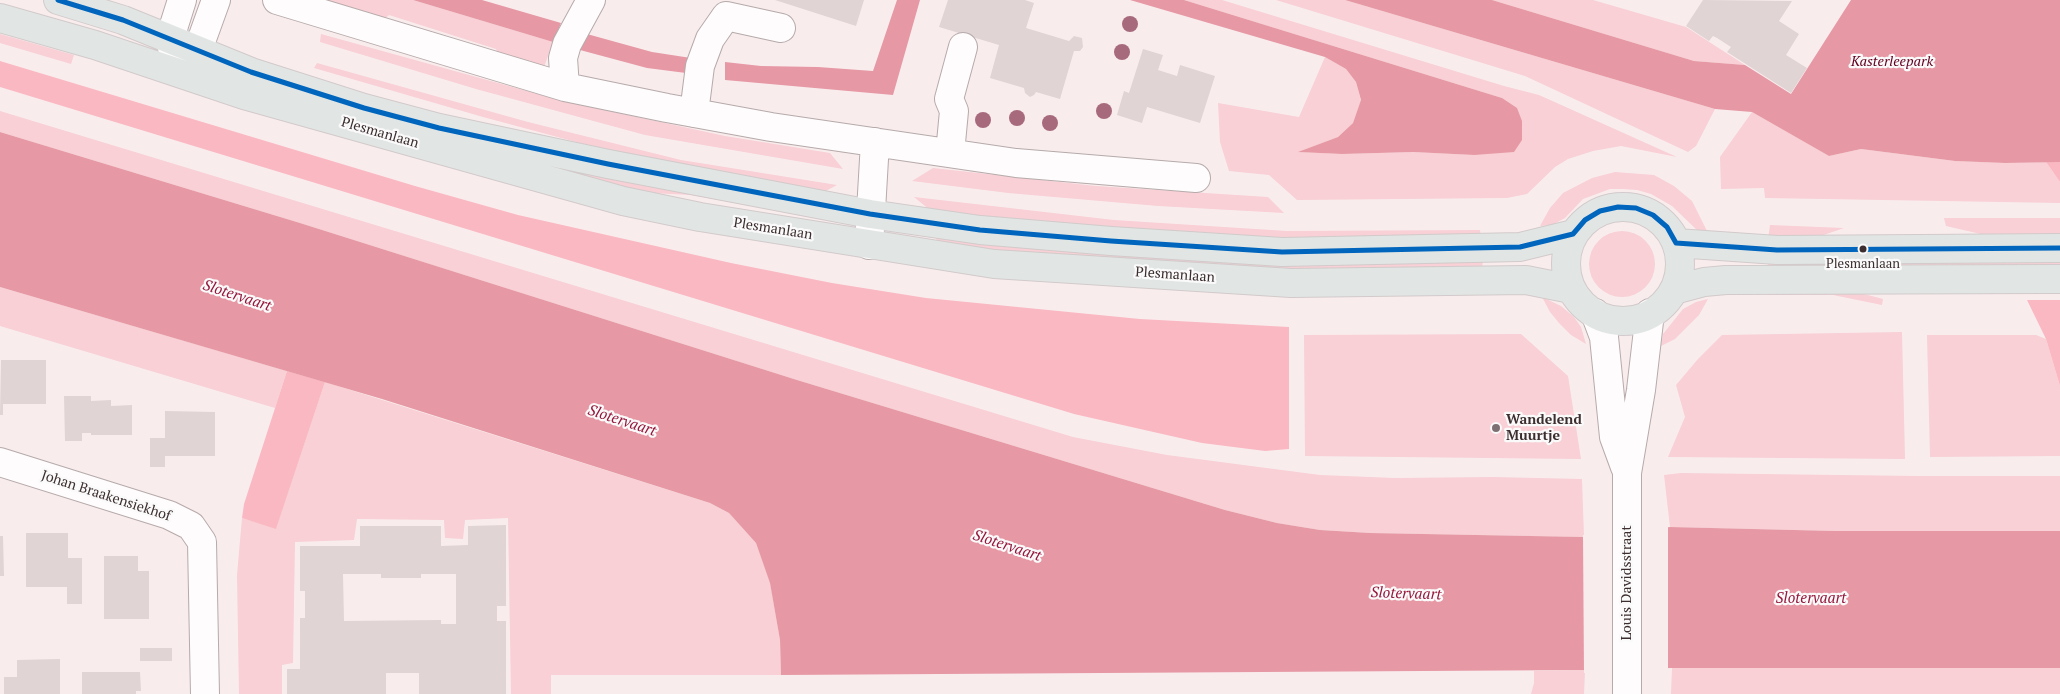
<!DOCTYPE html>
<html>
<head>
<meta charset="utf-8">
<style>
  body { margin:0 }
  canvas { display:block; background:#f9eced }
</style>
</head>
<body>
<canvas width="2060" height="694"></canvas>
<script>
const context = document.querySelector('canvas').getContext('2d');
context.lineJoin = 'round';
function fill(path, color) {
  context.fillStyle = color;
  context.fill(path, 'evenodd');
}
function poly(rows) {
  const path = new Path2D();
  for (const r of rows) {
    if (r.length === 3) {
      path.moveTo(r[0] + r[2], r[1]);
      path.arc(r[0], r[1], r[2], 0, 2 * Math.PI);
      continue;
    }
    path.moveTo(r[0], r[1]);
    for (let i = 2; i < r.length; i += 2) path.lineTo(r[i], r[i + 1]);
  }
  return path;
}
function strokePath(path, color, width, dash) {
  context.strokeStyle = color;
  context.lineWidth = width;
  context.lineCap = dash ? 'butt' : 'round';
  context.setLineDash(dash || []);
  context.stroke(path);
}
function drawText(font, color, halo, rows, align = 'center') {
  context.font = font + ' "PT Serif",serif';
  context.lineWidth = 4.5;
  context.setLineDash([]);
  context.textBaseline = 'middle';
  context.strokeStyle = halo;
  context.fillStyle = color;
  for (const [text, x, y, turn = 0] of rows) {
    context.save();
    context.translate(x, y);
    context.rotate((+turn || 0) * Math.PI / 180);
    context.textAlign = isNaN(turn) ? turn : align;
    if (halo) context.strokeText(text, 0, 0);
    context.fillText(text, 0, 0);
    context.restore();
  }
}
fill(poly([
  [315,0,413,0,553,42,544,67,498,54,496,49,389,15,380,23],
  [1184,0,1222,0,1504,86,1539,95,1677,157,1621,146,1593,151,1568,159,1555,167,1527,194,1507,198,1297,200,1269,175,1229,171,1220,142,1218,103,1299,117,1325,57,1346,69,1356,82,1361,101,1353,123,1338,137,1299,152,1342,154,1413,152,1474,155,1502,98],
  [1276,0,1345,0,1715,109,1696,146,1688,152,1525,76],
  [1492,0,1593,0,1686,27,1745,65,1694,61],
  [0,34,74,55,71,64,0,43],
  [321,34,563,101,725,136,830,153,843,169,645,135,476,89,320,42],
  [317,63,528,122,681,160,837,185,822,193,658,164,483,117,314,68],
  [0,111,1073,437,1167,455,1320,475,1395,478,1493,477,1582,479,1584,537,1370,533,1320,530,1277,523,1225,510,797,380,300,223,0,132],
  [1752,112,1829,156,1861,149,1955,161,2005,163,2046,162,2060,182,2060,203,1765,198,1764,188,1721,189,1720,157],
  [503,153,824,219,691,195,632,192],
  [933,168,1096,186,1268,197,1284,213,1158,206,1008,193,912,181],
  [1615,172,1654,175,1674,186,1692,201,1708,233,1698,231,1672,206,1651,194,1637,190,1623,189,1610,189,1583,199,1565,218,1552,225,1540,226,1550,208,1563,193,1592,178],
  [914,197,1114,220,1287,231,1480,230,1481,236,1299,241,1112,231,931,211],
  [1944,218,2060,218,2060,237,1998,238,1946,226],
  [1770,225,1844,228,1809,240,1768,239],
  [1622,264,33],
  [936,235,1483,260,1482,269,1289,273,1010,255,937,245],
  [2060,256,2060,267,1768,268,1768,258],
  [0,287,287,371,275,408,0,326],
  [1768,288,1841,288,1883,299,1882,305,1833,295,1768,295],
  [1542,297,1561,306,1574,317,1581,327,1586,344,1571,335,1559,323,1550,312],
  [1708,299,1699,315,1675,339,1661,346,1663,334,1683,309,1696,302],
  [1902,332,1905,459,1668,457,1685,417,1676,385,1698,359,1722,335],
  [1521,334,1568,376,1581,459,1305,456,1304,335],
  [1927,335,2036,335,2046,339,2060,386,2060,456,1930,457],
  [325,382,710,503,729,513,756,543,770,582,780,640,781,675,551,675,551,694,511,694,508,518,465,520,463,539,445,538,444,520,357,519,354,540,295,542,293,663,282,665,282,694,239,694,237,575,242,518,276,528],
  [1681,473,1918,476,2060,476,2060,531,1835,531,1670,527,1664,475],
  [1672,668,2060,668,2060,694,1671,694],
  [1585,670,1584,694,1531,694,1534,683,1534,671]
]), '#f8d0d5');
fill(poly([
  [0,61,415,186,518,215,731,263,832,283,926,298,1140,319,1289,327,1289,449,1265,451,1202,443,1074,414,0,87],
  [2046,162,2060,162,2060,182],
  [2027,300,2060,300,2060,386,2046,339],
  [287,371,325,382,276,529,242,518,244,504]
]), '#fab9c2');
fill(poly([
  [413,0,482,0,561,23,553,42],
  [897,0,920,0,893,95,725,80,725,62,761,66,818,67,873,71],
  [1130,0,1184,0,1502,98,1517,108,1522,121,1522,140,1514,152,1474,155,1413,152,1342,154,1298,152,1338,137,1353,123,1361,100,1356,82,1346,69,1325,57],
  [1345,0,1492,0,1694,61,1745,65,1791,94,1851,0,2060,0,2060,162,2005,163,1955,161,1861,149,1829,156,1752,112,1715,109],
  [587,34,652,52,691,58,686,73,647,68,580,50],
  [0,132,300,223,797,380,1225,510,1277,523,1320,530,1370,533,1584,537,1670,527,1835,531,2060,531,2060,668,1672,668,1585,670,781,675,780,640,770,583,756,543,729,513,710,503,382,399,0,287]
]), '#e699a5');
fill(poly([
  [1668,524,1668,670,1584,673,1583,535]
]), '#f9eced');
fill(poly([
  [775,0,864,0,856,26],
  [948,0,1025,0,1034,3,1026,28,1069,41,1074,36,1082,38,1083,47,1080,51,1074,51,1060,99,1036,92,1034,95,1030,97,1025,93,1024,88,990,78,999,45,939,27],
  [1703,0,1792,1,1779,21,1799,34,1786,55,1807,68,1791,93,1727,52,1731,47,1717,38,1713,36,1709,41,1686,26],
  [1143,49,1163,55,1158,70,1177,76,1180,65,1215,76,1200,123,1147,107,1142,123,1117,115,1124,91,1129,93],
  [1,360,46,360,46,404,3,404,3,415,0,415],
  [64,396,91,396,91,401,111,400,111,406,132,405,132,435,91,435,91,433,82,433,82,441,65,441],
  [165,411,215,412,215,456,165,456,165,467,150,467,150,438,165,438],
  [506,525,506,606,497,606,497,621,506,621,506,694,419,694,419,673,386,673,386,694,287,694,287,669,300,669,300,618,305,618,305,591,300,591,300,546,360,546,360,526,441,526,441,546,468,545,468,526],
  [343,574,381,574,381,578,421,578,421,574,456,574,456,624,441,624,441,620,344,621],
  [26,533,68,533,68,558,82,558,82,604,67,604,67,587,26,587],
  [0,536,3,536,4,576,0,576],
  [104,556,138,556,138,571,149,571,149,619,104,619],
  [140,648,172,648,172,661,140,661],
  [60,659,60,694,4,694,4,677,17,677,17,660],
  [82,672,140,672,141,691,136,691,136,694,82,694]
]), '#e1d4d5');
const minor = poly([
  [277,0,565,87,667,108,771,127,1016,163,1196,178],
  [175,61,170,38,182,0],
  [178,72,198,50,216,0],
  [565,87,563,58,567,44,591,0],
  [694,113,700,66,710,39,726,16,781,28],
  [950,153,954,111,949,99,963,47],
  [869,245,875,142],
  [1595,313,1604,337,1614,437,1625,467],
  [0,462,169,515,191,526,202,542,205,694],
  [1627,694,1627,473,1641,390,1650,313]
]);
const major = poly([
  [58,0,123,20,251,72,364,108,439,128,608,164,870,214,980,230,1111,241,1282,252,1520,247,1573,234],
  [0,18,95,45,244,95,623,201,700,217,994,264,1291,283,1526,280,1571,289],
  [1623,264,57],
  [1676,243,1777,250,2060,248],
  [1674,290,1704,282,1726,280,2060,279]
]);
strokePath(minor, '#b6aaab', 30);
strokePath(major, '#d2cacb', 30);
strokePath(minor, '#fefcfc', 28);
strokePath(major, '#e1e6e4', 28);
strokePath(poly([
  [58,0,123,20,251,72,364,108,439,128,608,164,870,214,980,230,1111,241,1282,252,1520,247,1573,234,1585,220,1600,211,1618,207,1636,208,1653,215,1667,227,1676,243,1777,250,2060,248]
]), '#0065bd', 5);
context.fillStyle = '#a66a7c';
for (const [x, y] of [
  [1130,24],
  [1122,52],
  [1104,111],
  [1017,118],
  [983,120],
  [1050,123]
]) {
  context.beginPath();
  context.arc(x, y, 8, 0, 2 * Math.PI);
  context.fill();
}
for (const [x, y, r, color] of [
  [1863,249,4.5,"#3c2e2f"],
  [1496,428,5,"#7e7072"]
]) {
  const dot = new Path2D();
  dot.arc(x, y, r, 0, 2 * Math.PI);
  context.fillStyle = color;
  context.fill(dot);
  strokePath(dot, '#fafafa', 2);
}
drawText('13px', '#3c2e2f', '#fafafa', [
  ["Plesmanlaan",1863,264]
]);
drawText('italic 14px', '#620020', '#fafafa', [
  ["Kasterleepark",1892,62]
]);
drawText('14px', '#3c2e2f', '#fafafa', [
  ["Plesmanlaan",380,133,16],
  ["Plesmanlaan",773,229,9],
  ["Plesmanlaan",1175,275,4],
  ["Johan Braakensiekhof",106,496,18],
  ["Louis Davidsstraat",1627,583,-90]
]);
drawText('bold 14px', '#3c2e2f', '#fafafa', [
  ["Wandelend",1506,420],
  ["Muurtje",1506,436]
], 'left');
drawText('italic 15px', '#96173c', '#fafafa', [
  ["Slotervaart",237,296,18],
  ["Slotervaart",622,421,18],
  ["Slotervaart",1007,546,18],
  ["Slotervaart",1406,594,2],
  ["Slotervaart",1811,599]
]);
</script>
</body>
</html>
